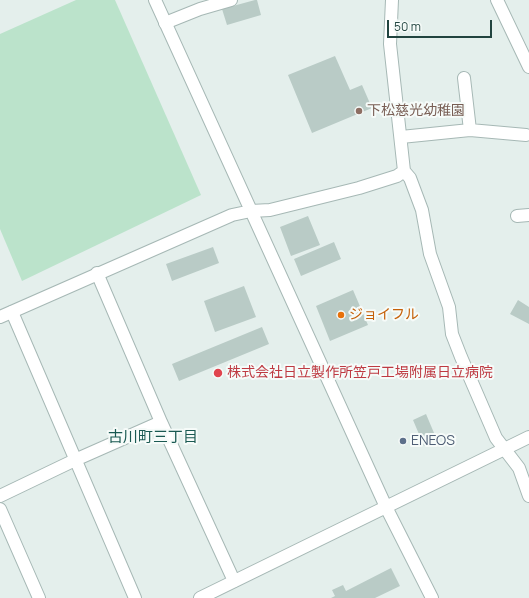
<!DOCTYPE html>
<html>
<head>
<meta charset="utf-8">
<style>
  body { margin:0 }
  #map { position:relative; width:529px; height:598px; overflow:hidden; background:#e4efec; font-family:Manrope,sans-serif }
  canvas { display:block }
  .scale { position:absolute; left:387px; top:20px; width:105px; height:18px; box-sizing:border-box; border:2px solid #21443f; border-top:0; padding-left:5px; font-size:12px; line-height:14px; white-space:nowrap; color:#21443f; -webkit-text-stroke:3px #f6fbf9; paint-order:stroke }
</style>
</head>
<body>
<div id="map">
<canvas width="529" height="598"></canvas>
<div class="scale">50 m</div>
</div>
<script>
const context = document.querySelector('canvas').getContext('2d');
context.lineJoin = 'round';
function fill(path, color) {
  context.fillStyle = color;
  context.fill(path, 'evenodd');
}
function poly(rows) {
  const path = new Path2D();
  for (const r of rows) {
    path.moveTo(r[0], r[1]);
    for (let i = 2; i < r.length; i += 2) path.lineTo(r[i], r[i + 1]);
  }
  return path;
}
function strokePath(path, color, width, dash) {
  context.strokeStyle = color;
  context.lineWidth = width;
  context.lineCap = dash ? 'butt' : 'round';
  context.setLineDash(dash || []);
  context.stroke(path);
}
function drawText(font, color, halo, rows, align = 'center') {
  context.font = font + ' Manrope,"Noto Sans JP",sans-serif';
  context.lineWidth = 4;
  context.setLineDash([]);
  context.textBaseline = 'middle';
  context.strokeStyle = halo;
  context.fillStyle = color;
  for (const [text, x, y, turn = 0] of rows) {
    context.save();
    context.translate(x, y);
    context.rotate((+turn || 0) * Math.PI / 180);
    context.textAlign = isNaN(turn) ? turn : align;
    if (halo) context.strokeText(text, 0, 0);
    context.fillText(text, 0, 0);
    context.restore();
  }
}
fill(poly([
  [76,0,115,0,201,195,22,281,0,229,0,34]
]), '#bbe3cb');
fill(poly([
  [255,0,257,0,261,15,227,25,222,9],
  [335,56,350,90,362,85,372,108,312,133,288,75],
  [308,216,320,245,291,256,280,227],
  [334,242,341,259,301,276,294,259],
  [213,247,219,263,172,281,166,264],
  [244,286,256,317,215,332,204,301],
  [353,290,368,325,330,341,316,306],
  [518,300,529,307,529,324,510,314],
  [262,327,269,344,179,381,172,364],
  [426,414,437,440,424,446,413,420],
  [391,568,400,586,375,598,331,598,335,596,332,590,343,585,346,591]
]), '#b9cbc6');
const minor = poly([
  [392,0,390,44,404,171,410,178,422,210,430,254,449,307,452,334,461,357,496,438,519,468,529,496],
  [497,0,529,67],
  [165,23,200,9,231,0],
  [464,78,470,130],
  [401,137,470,130,526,135],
  [251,211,270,210,359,188,397,176,404,171],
  [517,216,529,215],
  [97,273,161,422,234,581],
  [12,312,135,598],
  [0,496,75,460,161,422]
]);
const tertiary = poly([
  [155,0,386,507,432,598],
  [0,317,232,215,251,211],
  [0,509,39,598],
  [200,598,529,437]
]);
strokePath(minor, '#a6b8b5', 14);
strokePath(tertiary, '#a6b8b5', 14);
strokePath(minor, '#fff', 12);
strokePath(tertiary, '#fff', 12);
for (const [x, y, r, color] of [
  [359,111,4,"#8d6e63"],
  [341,315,4,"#e8710a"],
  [218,373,5,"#e0444e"],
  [403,441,4,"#5c6f8a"]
]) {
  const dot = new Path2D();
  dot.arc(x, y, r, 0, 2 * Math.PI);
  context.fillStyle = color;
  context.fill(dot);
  strokePath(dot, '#f6fbf9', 1.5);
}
drawText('14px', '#785e54', '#f6fbf9', [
  ["下松慈光幼稚園",367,111]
], 'left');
drawText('14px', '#c56008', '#f6fbf9', [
  ["ジョイフル",349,315]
], 'left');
drawText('14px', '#be3a42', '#f6fbf9', [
  ["株式会社日立製作所笠戸工場附属日立病院",227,373]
], 'left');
drawText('14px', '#4e5e75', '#f6fbf9', [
  ["ENEOS",411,441]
], 'left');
drawText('15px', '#1a5952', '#f6fbf9', [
  ["古川町三丁目",153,438]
]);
</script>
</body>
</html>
